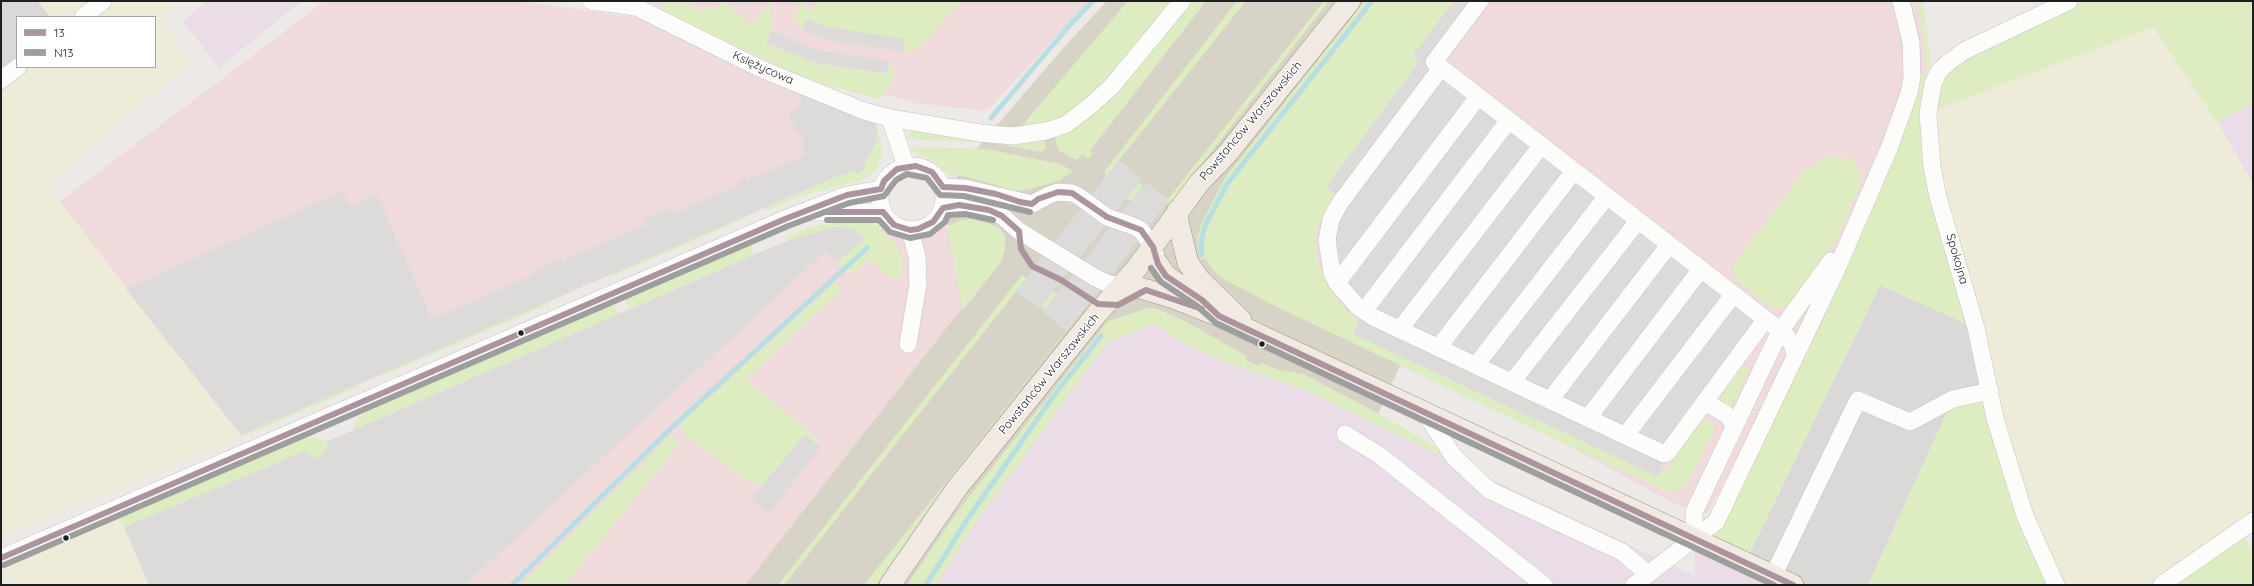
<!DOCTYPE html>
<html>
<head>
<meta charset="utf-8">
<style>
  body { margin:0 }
  #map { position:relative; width:2254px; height:586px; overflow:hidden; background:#ece9e6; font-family:Quicksand,sans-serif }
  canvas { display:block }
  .frame { position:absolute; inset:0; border:2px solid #1e1e1e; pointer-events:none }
  .legend { position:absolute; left:16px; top:16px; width:140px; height:52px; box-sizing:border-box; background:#fff; border:1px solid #a5a5a5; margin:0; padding:5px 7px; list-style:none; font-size:12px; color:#1e1e1e }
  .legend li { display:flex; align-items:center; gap:8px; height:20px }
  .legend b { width:20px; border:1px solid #a5a5a5 }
</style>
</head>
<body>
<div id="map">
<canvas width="2254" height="586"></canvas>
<div class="frame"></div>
<ul class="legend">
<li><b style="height:5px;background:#ac949c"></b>13</li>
<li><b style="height:5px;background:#9e9e9e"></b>N13</li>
</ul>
</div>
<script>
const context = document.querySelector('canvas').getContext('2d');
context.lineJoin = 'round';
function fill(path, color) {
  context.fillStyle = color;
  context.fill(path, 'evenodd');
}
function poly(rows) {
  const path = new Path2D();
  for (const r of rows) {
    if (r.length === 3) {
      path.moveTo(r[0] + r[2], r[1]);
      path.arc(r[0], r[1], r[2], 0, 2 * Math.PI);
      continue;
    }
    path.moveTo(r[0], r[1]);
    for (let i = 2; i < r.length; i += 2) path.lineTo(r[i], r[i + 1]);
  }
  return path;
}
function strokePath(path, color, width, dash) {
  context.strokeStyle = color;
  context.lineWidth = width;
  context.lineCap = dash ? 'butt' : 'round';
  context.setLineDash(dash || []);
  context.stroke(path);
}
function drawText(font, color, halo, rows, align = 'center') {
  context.font = font + ' Quicksand,sans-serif';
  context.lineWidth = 3;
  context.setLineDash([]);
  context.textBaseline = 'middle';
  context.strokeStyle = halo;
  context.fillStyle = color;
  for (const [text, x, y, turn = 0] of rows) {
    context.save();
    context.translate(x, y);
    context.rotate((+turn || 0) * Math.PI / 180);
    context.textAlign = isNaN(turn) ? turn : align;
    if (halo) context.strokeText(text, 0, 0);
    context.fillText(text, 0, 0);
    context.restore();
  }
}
fill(poly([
  [1,1,38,1,50,17,17,17,17,63,1,75],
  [1880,285,1976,328,1990,391,1953,399,1868,585,1793,585,1745,563]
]), '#dbd9d8');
fill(poly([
  [325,1,519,1,639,18,736,67,785,89,801,93,876,124,877,130,817,185,241,435,59,202],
  [646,1,1089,1,987,111,915,103,782,63],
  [1394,1,1923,1,1931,63,1795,355,1707,514,1694,512,1668,500,1490,403,1307,315,1292,131],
  [875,224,897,236,913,239,948,226,962,308,745,585,149,585,124,527,305,451,784,242]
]), '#efdbdc');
fill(poly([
  [207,1,302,1,219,68,183,21],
  [2253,103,2253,184,2217,122],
  [1156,324,1189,346,1225,362,1300,388,1695,576,1694,539,1793,585,936,585,974,525,1107,343]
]), '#eadde7');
fill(poly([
  [1107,1,1394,1,1292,131,1307,315,1403,359,1374,423,1300,388,1225,362,1189,346,1156,324,1107,343,974,525,936,585,745,585,962,308,946,209,960,168,1066,45]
]), '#d7d4c7');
fill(poly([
  [38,1,184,1,160,20,191,62,47,185,242,437,1,537,1,75,17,67,155,67,155,17,50,17],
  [2153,27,2217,122,2253,184,2253,521,2161,585,2056,585,1995,418,1928,113],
  [119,516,149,585,21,585,16,580,4,576,14,559]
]), '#eeecd8');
fill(poly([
  [680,1,697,9,704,9,718,7,725,2,751,25,772,2,770,10,773,26,766,44,817,64,888,74,890,62,894,70,892,83,884,96,879,99,816,82,780,67,663,11,662,1],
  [819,1,962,1,919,48,910,52,904,51,905,39,827,27,807,18,803,27,800,27,796,17,799,4,800,2,810,11],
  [1128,1,1182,1,1089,107,1013,136],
  [1189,1,1206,1,1090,151,1093,154,1088,159,1082,155,1077,160,1059,151,1054,135],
  [1237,1,1246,1,1116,164,1165,203,1324,1,1329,1,1170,205,1166,202,1161,209,1130,200,1102,182,1106,174,1104,172],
  [1365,1,1454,1,1413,56,1419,61,1328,208,1315,234,1317,258,1327,284,1338,302,1359,321,1353,334,1656,476,1666,470,1691,432,1704,419,1709,420,1714,427,1713,434,1686,486,1667,492,1277,307,1218,276,1205,258,1200,260,1197,239,1201,225,1225,178],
  [1915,1,1923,1,1931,63,1926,74,1939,71,2069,1,2253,1,2253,103,2217,122,2153,27,1928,113,1976,328,1880,285,1745,563,1694,539,1735,481,1912,77,1926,74,1924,40,1918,6],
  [914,129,1042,138,1045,140,1046,149,1041,152,988,142,917,140,907,137],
  [877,130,880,136,882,156,875,170,868,176,860,181,804,195,769,210,765,208,863,166,869,157,878,138],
  [917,147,987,149,1060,164,1073,171,1060,180,1031,189,1016,191,956,174,953,178,930,159,920,156,910,148],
  [1835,156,1844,157,1853,162,1859,171,1861,184,1837,238,1790,305,1779,308,1770,307,1735,279,1733,266,1802,174,1825,158],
  [748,215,748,217,613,276,612,274],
  [972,219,999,227,1005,236,1005,249,1001,262,964,309,962,308,948,226,961,220],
  [862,220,875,224,896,245,902,261,903,273,897,279,888,276,870,259,851,275,838,261,864,239,853,229,810,234,788,241,786,236,815,226,837,222],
  [750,244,754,255,630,309,625,298],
  [1022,275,1027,279,1062,295,1081,308,1082,312,943,488,876,585,864,585,1068,329,1018,289,784,585,778,585],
  [835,282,841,290,840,294,813,316,746,379,818,439,816,444,805,436,764,484,748,482,682,432,680,425],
  [550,301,551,303,379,377,378,375],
  [615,304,619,314,353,430,358,418,369,410],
  [1148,308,1157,309,1181,319,1247,356,1246,360,1259,366,1262,363,1279,370,1303,374,1378,413,1434,446,1448,459,1300,388,1225,362,1189,346,1156,324,1107,343,974,525,936,585,907,585,957,512,1108,321],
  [1741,367,1747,367,1748,371,1734,404,1727,406,1721,401,1720,397],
  [359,384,360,386,242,437,241,435],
  [1990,391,2056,585,1868,585,1953,399],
  [671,435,680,443,565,585,521,585],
  [313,437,326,442,328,446,323,454,315,459,305,451,124,527,119,516,300,439],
  [2240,530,2253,552,2253,585,2161,585]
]), '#deecc2');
fill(poly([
  [1454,1,1480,1,1434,62,1765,320,1668,453,1657,476,1353,334,1364,311,1330,263,1342,200,1326,187,1419,62,1413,56],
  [807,19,827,27,905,39,904,51,828,40,802,29],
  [772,31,815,50,889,61,887,73,817,63,767,43],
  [801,93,876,124,878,138,869,157,863,166,864,170,856,174,854,170,817,185,241,435,126,289,343,191,350,206,377,194,432,319,535,274,534,270,561,259,562,261,646,225,644,220,670,208,673,214,739,185,738,182,746,178,747,180,806,155,801,143,804,141,802,133,798,135,788,113,800,105],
  [1119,160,1142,179,1039,309,1016,291],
  [1146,182,1169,200,1097,294,1066,331,1043,312],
  [834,227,853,229,865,239,838,261,826,251,465,585,149,585,124,527,305,451,315,459,323,454,328,446,326,442,784,242],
  [805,435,821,447,768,514,751,499]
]), '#dcdbda');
strokePath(poly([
  [991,118,1068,27,1093,1],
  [1202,255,1201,241,1205,226,1227,184,1372,1],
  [512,585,665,434,867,248],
  [926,585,969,517,1052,398,1101,336]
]), '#b7dee2', 5);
const minor = poly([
  [591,1,636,7,759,68,864,111,890,118,980,133,1013,136,1046,131,1065,125,1089,107,1112,86,1182,1],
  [1480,1,1434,62,1786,335,1793,346,1795,355],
  [83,17,103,1],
  [1441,68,1340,203,1331,219,1327,240,1332,273,1337,283,1357,306,1373,317,1664,454,1667,453,1765,320],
  [1,80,18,67],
  [890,118,906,166],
  [912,198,32],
  [943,187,965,188,1032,204,1049,195,1058,192,1072,193,1080,197,1107,217,1133,226,1141,230,1153,247,1156,258],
  [943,208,959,205,989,210,1002,216,1019,231,1096,278,1109,284,1121,286],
  [814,212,883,212],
  [1337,283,1478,97],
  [1364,311,1509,120],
  [1400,329,1541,146],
  [908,344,918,284,917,256,910,230],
  [1438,348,1574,171],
  [1476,365,1607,196],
  [1512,382,1638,221],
  [1550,400,1669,245],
  [1704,404,1712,406,1726,414,1735,426],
  [1425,413,1454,457,1489,490,1622,552,1648,574],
  [1588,418,1701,269],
  [1345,434,1379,455,1544,585],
  [1625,436,1733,295],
  [1694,539,1694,512,1780,331,1831,261],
  [1,558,785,219,847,195,881,189],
  [1773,576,1858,400,1910,422,1953,399,1990,391],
  [1634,585,1716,522,1835,273,1890,146,1909,93,1912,77,1911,42,1901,1],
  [2056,585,2025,516,1995,418,1976,328,1938,197,1932,167,1928,113,1933,84,1939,71,1949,62,1964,51,2069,1],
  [2161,585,2253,521]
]);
const major = poly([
  [1178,210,1178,222,1188,263,1200,280,1241,320],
  [1158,264,1166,276,1201,299],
  [1121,286,1137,287,1174,298,1219,316,1793,585],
  [890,585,957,488,1095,316,1136,269,1199,183,1227,154,1350,1]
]);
strokePath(minor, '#c5c4c2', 18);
strokePath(major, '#a29382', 22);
strokePath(minor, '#fcfcfb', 17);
strokePath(major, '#f1eae3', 21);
strokePath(poly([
  [825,212,883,212,894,225,910,230,918,229,933,222,943,208,959,205,989,210,1002,216,1019,231,1021,249,1032,266,1061,280,1098,304,1118,305,1146,290,1202,309],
  [1,558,785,219,847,195,881,189,884,181,897,169,916,166,932,172,943,187,965,188,996,194,1020,202,1032,204,1038,199,1058,192,1072,193,1107,217,1141,230,1153,247,1158,264,1166,276,1202,300,1219,316,1793,585]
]), '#ac949c', 6);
strokePath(poly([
  [827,220,879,220,890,232,910,238,930,234,945,222,948,215,965,214,993,220],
  [1151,268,1161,282,1197,306,1216,323,1774,585],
  [4,565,788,226,849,203,884,196,896,180,907,174,927,178,940,195,964,196,1030,212]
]), '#9e9e9e', 6);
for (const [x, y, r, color] of [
  [521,333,3.5,"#1e1e1e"],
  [1262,344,3.5,"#1e1e1e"],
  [66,538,3.5,"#1e1e1e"]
]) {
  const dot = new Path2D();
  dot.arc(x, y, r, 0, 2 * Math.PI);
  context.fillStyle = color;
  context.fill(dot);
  strokePath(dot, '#fff', 1.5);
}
drawText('12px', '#1e1e1e', '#fff', [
  ["Księżycowa",763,68,24],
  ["Powstańców Warszawskich",1251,121,-50],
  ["Spokojna",1957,259,74],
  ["Powstańców Warszawskich",1049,374,-51]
]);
</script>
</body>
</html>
